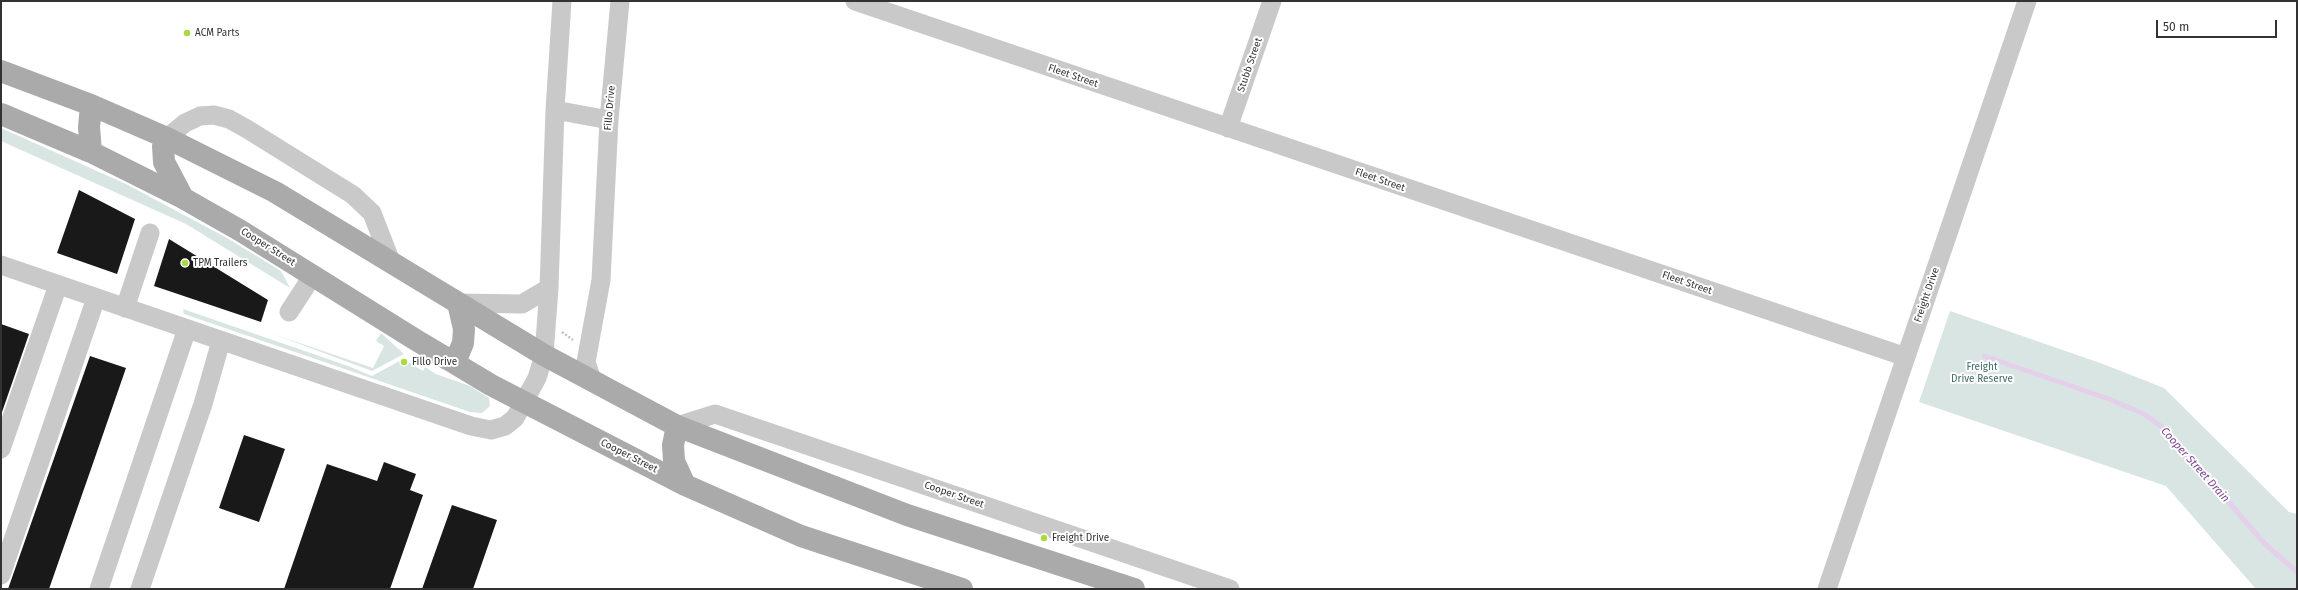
<!DOCTYPE html>
<html>
<head>
<meta charset="utf-8">
<style>
  body { margin:0 }
  #map { position:relative; width:2298px; height:590px; overflow:hidden; background:#fff; font-family:"Fira Sans",sans-serif }
  canvas { display:block }
  .frame { position:absolute; inset:0; border:2px solid #323232; pointer-events:none }
  .scale { position:absolute; left:2156px; top:20px; width:121px; height:18px; box-sizing:border-box; border:2px solid #323232; border-top:0; padding-left:5px; font-size:12px; line-height:14px; white-space:nowrap; color:#323232; -webkit-text-stroke:3px #fff; paint-order:stroke }
</style>
</head>
<body>
<div id="map">
<canvas width="2298" height="590"></canvas>
<div class="frame"></div>
<div class="scale">50 m</div>
</div>
<script>
const context = document.querySelector('canvas').getContext('2d');
context.lineJoin = 'round';
function fill(path, color) {
  context.fillStyle = color;
  context.fill(path, 'evenodd');
}
function poly(rows) {
  const path = new Path2D();
  for (const r of rows) {
    path.moveTo(r[0], r[1]);
    for (let i = 2; i < r.length; i += 2) path.lineTo(r[i], r[i + 1]);
  }
  return path;
}
function strokePath(path, color, width, dash) {
  context.strokeStyle = color;
  context.lineWidth = width;
  context.lineCap = dash ? 'butt' : 'round';
  context.setLineDash(dash || []);
  context.stroke(path);
}
function drawText(font, color, halo, rows, align = 'center') {
  context.font = font + ' "Fira Sans",sans-serif';
  context.lineWidth = 4;
  context.setLineDash([]);
  context.textBaseline = 'middle';
  context.strokeStyle = halo;
  context.fillStyle = color;
  for (const [text, x, y, turn = 0] of rows) {
    context.save();
    context.translate(x, y);
    context.rotate((+turn || 0) * Math.PI / 180);
    context.textAlign = isNaN(turn) ? turn : align;
    if (halo) context.strokeText(text, 0, 0);
    context.fillText(text, 0, 0);
    context.restore();
  }
}
fill(poly([
  [1,128,126,184,227,238,281,271,290,288,186,224,1,141],
  [183,309,348,366,372,376,403,359,423,371,425,367,436,374,470,386,489,398,490,406,482,413,470,412,184,314],
  [1950,311,2103,364,2164,388,2289,512,2297,514,2297,589,2256,589,2166,486,1919,402],
  [381,333,404,354,372,371,273,334,373,368,384,346,376,341]
]), '#d8e5e3');
strokePath(poly([
  [1984,356,2109,399,2144,414,2166,430,2265,544,2297,572]
]), '#e5d0eb', 5);
fill(poly([
  [79,190,135,219,117,274,57,253],
  [169,239,268,300,261,322,154,286],
  [1,324,29,334,1,415],
  [90,356,126,368,91,469,49,589,8,589],
  [244,435,285,449,259,522,219,508],
  [384,462,416,474,410,490,423,495,390,589,284,589,327,464,377,481],
  [452,505,497,520,473,589,422,589]
]), '#191919');
strokePath(poly([
  [562,332,573,340]
]), '#c2c2c2', 2.5, [2, 2]);
strokePath(poly([
  [855,1,1906,357],
  [555,110,609,120],
  [1228,128,1272,1],
  [167,138,185,123,200,116,214,115,229,119,247,129,353,195,372,213,391,262],
  [1,265,471,426,491,430,505,426,515,418,537,378,544,355,549,288,555,110,562,1],
  [458,303,522,304,549,288],
  [125,308,150,233],
  [289,312,313,275],
  [592,380,586,362,601,280,609,120,620,1],
  [677,426,715,414,1230,589],
  [1,449,58,285],
  [1,575,96,298],
  [99,589,187,329],
  [140,589,203,404,221,341],
  [1827,589,2027,1]
]), '#c9c9c9', 19);
strokePath(poly([
  [1,71,91,105,167,138,275,192,544,355,677,426,907,515,1134,589],
  [1,114,91,152,183,198,241,231,416,340,491,385,685,485,801,536,962,589],
  [167,138,163,146,164,162,183,198],
  [91,152,89,127,91,105],
  [447,359,458,355,463,343,464,329,458,303],
  [677,426,673,445,674,461,685,485]
]), '#aaa', 22);
for (const [x, y, r, color] of [
  [187,33,4,"#aad944"],
  [185,263,4,"#aad944"],
  [404,362,4,"#aad944"],
  [1044,538,4,"#aad944"]
]) {
  const dot = new Path2D();
  dot.arc(x, y, r, 0, 2 * Math.PI);
  context.fillStyle = color;
  context.fill(dot);
  strokePath(dot, '#fff', 1.5);
}
drawText('10px', '#323232', '#fff', [
  ["ACM Parts",195,33],
  ["TPM Trailers",193,263],
  ["Fillo Drive",412,362],
  ["Freight Drive",1052,538]
], 'left');
drawText('10px', '#323232', '#fff', [
  ["Stubb Street",1250,65,-71],
  ["Fleet Street",1073,76,19],
  ["Fillo Drive",610,108,-85],
  ["Fleet Street",1380,180,19],
  ["Cooper Street",268,247,32],
  ["Fleet Street",1687,283,19],
  ["Freight Drive",1927,295,-71],
  ["Cooper Street",629,456,27],
  ["Cooper Street",954,495,19]
]);
drawText('10px', '#426b68', '#fff', [
  ["Freight",1982,367],
  ["Drive Reserve",1982,379]
]);
drawText('italic 11px', '#7e458f', '#fff', [
  ["Cooper Street Drain",2195,465,48]
]);
</script>
</body>
</html>
